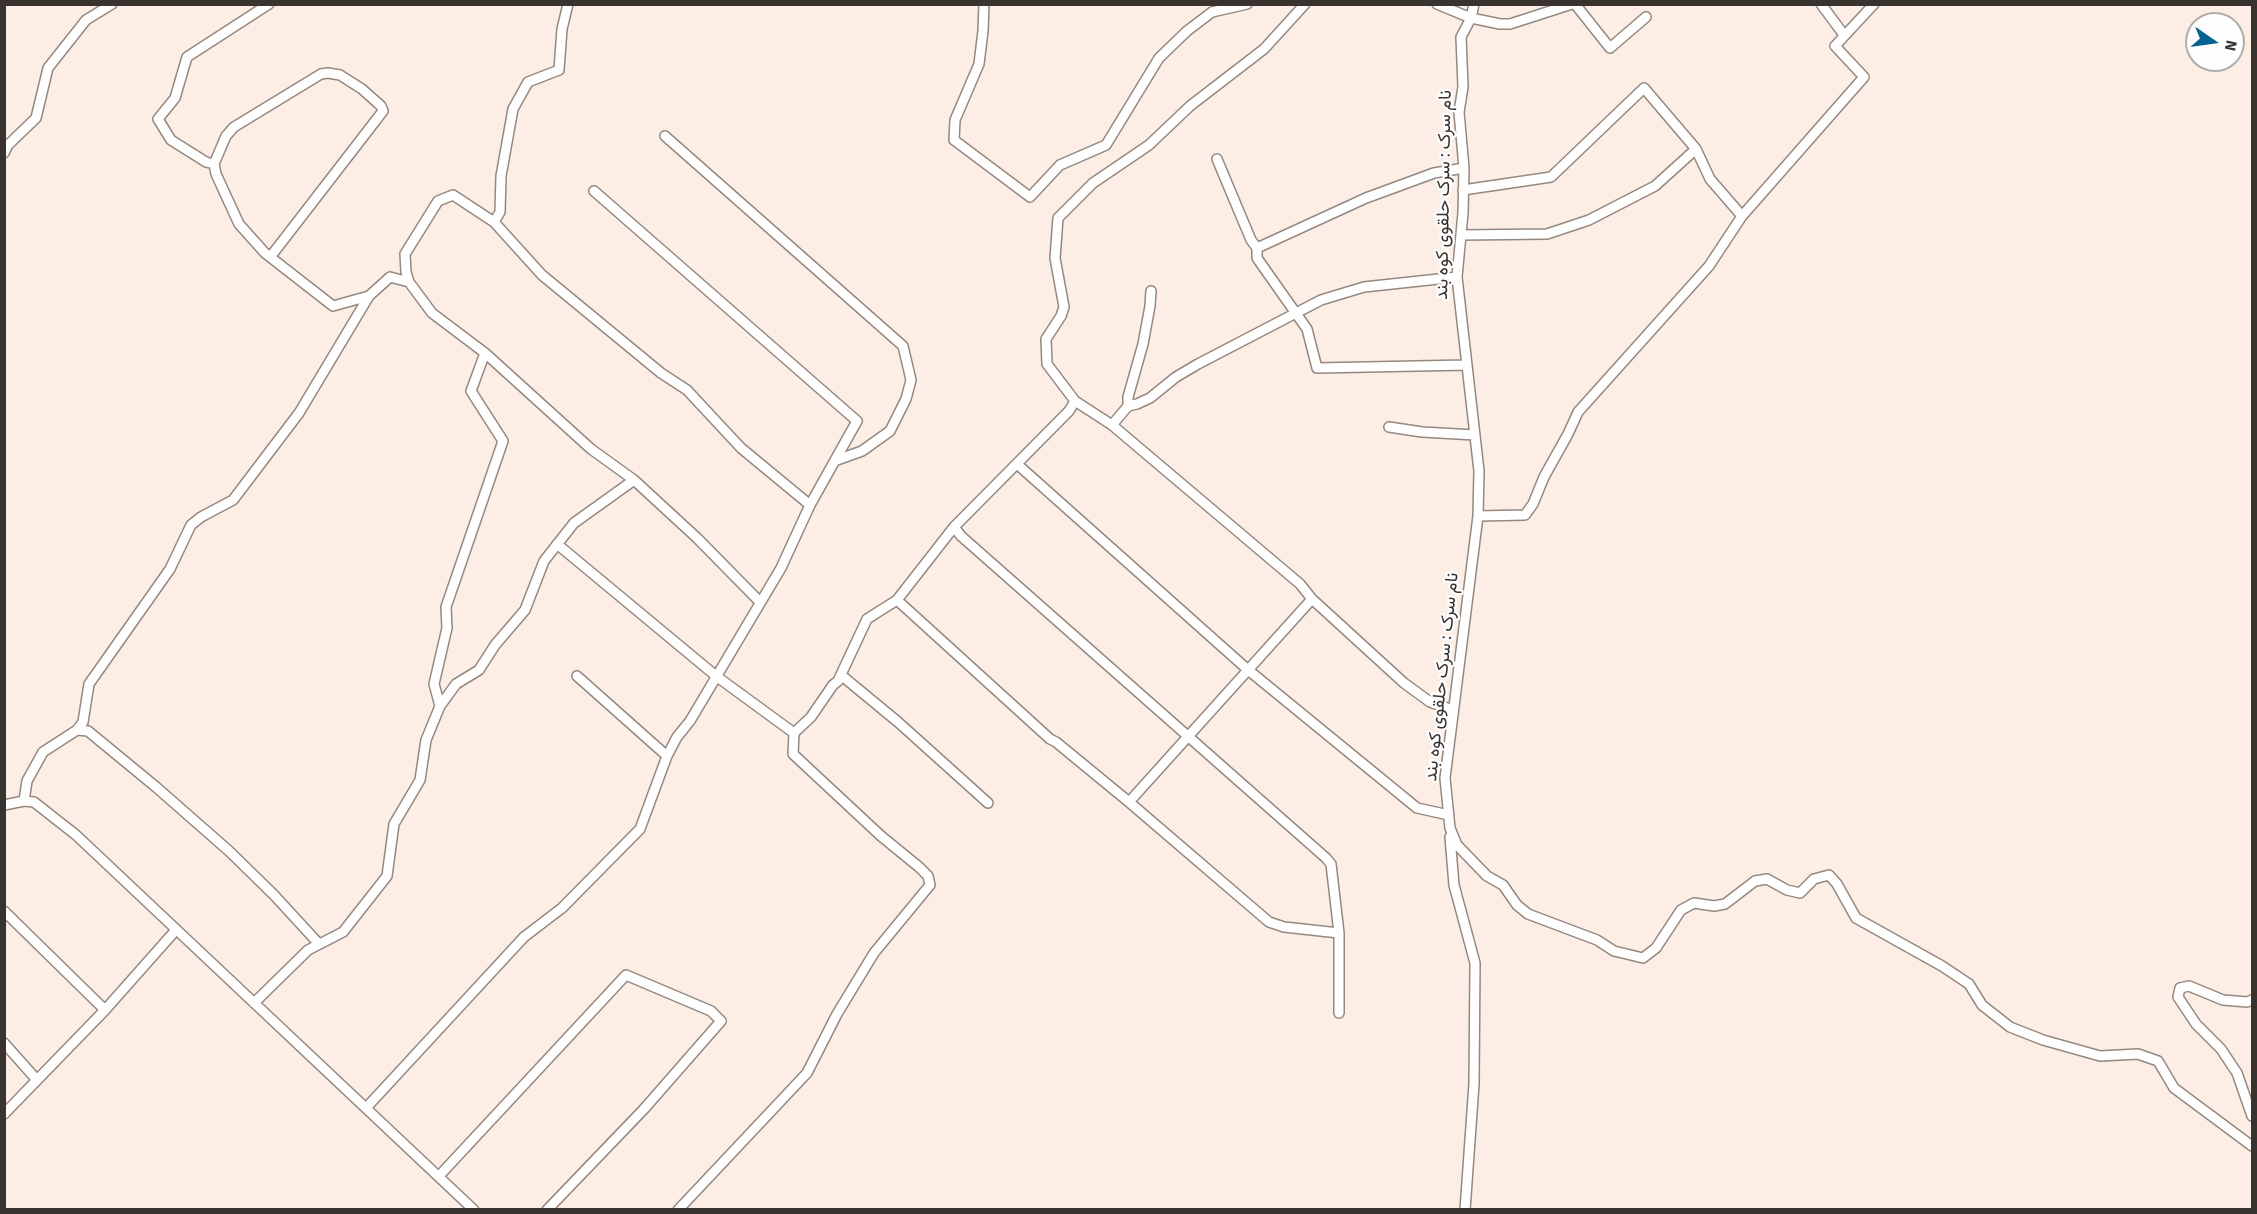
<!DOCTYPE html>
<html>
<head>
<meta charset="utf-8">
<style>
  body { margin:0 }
  #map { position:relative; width:2257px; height:1214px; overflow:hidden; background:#fceee4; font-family:"Source Sans 3",sans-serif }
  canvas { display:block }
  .frame { position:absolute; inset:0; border:6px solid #393330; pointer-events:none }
  .north { position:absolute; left:2185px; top:12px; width:60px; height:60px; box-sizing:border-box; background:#fefefe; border:2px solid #afadac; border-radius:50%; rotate:103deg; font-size:16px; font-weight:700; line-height:24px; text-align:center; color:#393330 }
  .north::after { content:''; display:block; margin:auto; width:21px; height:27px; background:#066091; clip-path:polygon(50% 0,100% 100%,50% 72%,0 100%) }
</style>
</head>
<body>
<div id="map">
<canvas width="2257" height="1214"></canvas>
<div class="frame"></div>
<div class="north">N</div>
</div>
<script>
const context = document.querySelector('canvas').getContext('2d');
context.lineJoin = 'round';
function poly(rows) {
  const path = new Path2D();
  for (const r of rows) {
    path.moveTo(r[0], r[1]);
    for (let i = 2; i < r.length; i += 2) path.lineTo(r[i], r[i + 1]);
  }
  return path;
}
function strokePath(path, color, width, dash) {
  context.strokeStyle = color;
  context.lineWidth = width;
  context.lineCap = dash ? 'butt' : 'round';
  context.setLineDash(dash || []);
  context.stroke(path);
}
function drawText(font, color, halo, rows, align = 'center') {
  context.font = font + ' "Source Sans 3",Vazirmatn,sans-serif';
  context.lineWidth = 4.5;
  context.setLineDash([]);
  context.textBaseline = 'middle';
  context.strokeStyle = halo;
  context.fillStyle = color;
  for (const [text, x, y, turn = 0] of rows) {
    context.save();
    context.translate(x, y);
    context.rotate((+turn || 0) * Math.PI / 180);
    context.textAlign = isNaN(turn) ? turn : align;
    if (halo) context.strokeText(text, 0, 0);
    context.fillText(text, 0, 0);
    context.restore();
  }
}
const street = poly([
  [984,4,983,31,979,64,955,120,954,140,1030,197,1060,165,1106,145,1159,58,1187,31,1212,12,1247,4],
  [1305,4,1264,49,1190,106,1149,145,1093,183,1058,218,1055,258,1064,307,1061,316,1046,339,1047,364,1075,401,1112,425,1300,584,1312,599,1404,683,1430,702,1453,710],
  [1437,4,1471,18,1500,24,1510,24,1572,4],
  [1474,4,1471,18,1461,37,1463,87,1459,112,1464,168,1463,213,1457,277,1479,471,1478,516,1445,778,1450,828,1457,845,1487,876,1503,885,1517,905,1528,914,1597,940,1614,951,1643,958,1656,948,1681,910,1694,903,1714,906,1725,904,1755,881,1767,879,1787,890,1800,893,1814,879,1829,875,1837,884,1856,918,1942,966,1969,984,1982,1005,2010,1027,2043,1040,2100,1056,2138,1054,2158,1061,2174,1088,2252,1146],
  [1575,4,1610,48,1646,17],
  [1821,4,1844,35],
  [665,136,903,346,911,380,906,399,890,431,862,451,837,460],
  [4,153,8,145,36,118,48,68,86,20,112,4],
  [1217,159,1251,240,1257,248,1257,258,1307,329,1317,368,1467,365],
  [214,164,206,162,171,140,158,119,175,98,187,57,269,4],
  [1463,190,1551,177,1644,88,1696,149,1710,179,1742,216],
  [494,222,500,212,501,176,513,109,528,82,559,70,562,29,568,4],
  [1462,235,1547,234,1589,220,1655,186,1696,149],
  [1257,248,1366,198,1434,173,1464,168],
  [271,256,383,111,381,106,362,89,340,75,328,73,321,74,234,127,226,136,214,164,216,174,239,224,265,253,333,306,369,296],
  [1128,406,1137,404,1150,398,1176,377,1198,364,1321,300,1364,287,1457,277],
  [1112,425,1128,406,1128,397,1143,344,1150,306,1151,291],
  [1389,427,1422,432,1475,435],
  [1017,464,1247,669,1417,808,1449,815],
  [1478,516,1525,515,1533,504,1544,477,1568,434,1578,412,1709,266,1742,216,1864,77,1835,46,1874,4],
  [954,527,961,536,1326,858,1331,864,1339,933,1339,1013],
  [557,544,716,676,794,733],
  [897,600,1050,739,1056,742,1129,802,1269,922,1284,927,1339,933],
  [760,602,697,538,634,480,591,449,485,353,432,313,409,282,406,272,405,254,438,201,453,195,494,222,542,275,661,373,687,390,741,448,810,505],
  [841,675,898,722,988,803],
  [577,676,667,756],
  [440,706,456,684,479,670,495,645,525,610,544,561,574,523,634,480],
  [77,730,88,731,156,787,229,851,274,895,319,944],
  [24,801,27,781,43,752,77,730,83,722,89,684,170,569,191,525,201,517,233,500,299,413,369,296,390,277,409,282],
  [1129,802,1312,599],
  [4,805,24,801,34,802,76,835,474,1210],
  [1450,837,1454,885,1475,963,1474,1084,1465,1210],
  [4,911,105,1010],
  [2252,1000,2247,1002,2223,1000,2189,986,2180,988,2178,997,2196,1024,2221,1049,2237,1073,2252,1116],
  [254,1003,308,950,343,932,387,876,394,824,420,780,426,740,440,706,434,684,447,628,446,607,503,441,471,391,485,353],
  [4,1043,37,1080],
  [366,1108,524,937,562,908,640,829,667,756,677,737,690,721,781,568,810,505,857,421,594,191],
  [4,1114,105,1010,175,931],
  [439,1176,626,975,711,1011,721,1021,644,1109,547,1210],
  [678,1210,807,1073,837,1014,874,953,930,885,928,876,919,867,881,836,793,754,794,733,811,717,833,685,838,681,867,619,897,600,954,527,1069,411,1075,401]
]);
strokePath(street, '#95887f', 12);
strokePath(street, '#fff', 9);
drawText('18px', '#393330', '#fefefe', [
  ["نام سرک : سرک حلقوی کوه بند",1445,195,-89],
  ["نام سرک : سرک حلقوی کوه بند",1443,677,-84]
]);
</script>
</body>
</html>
